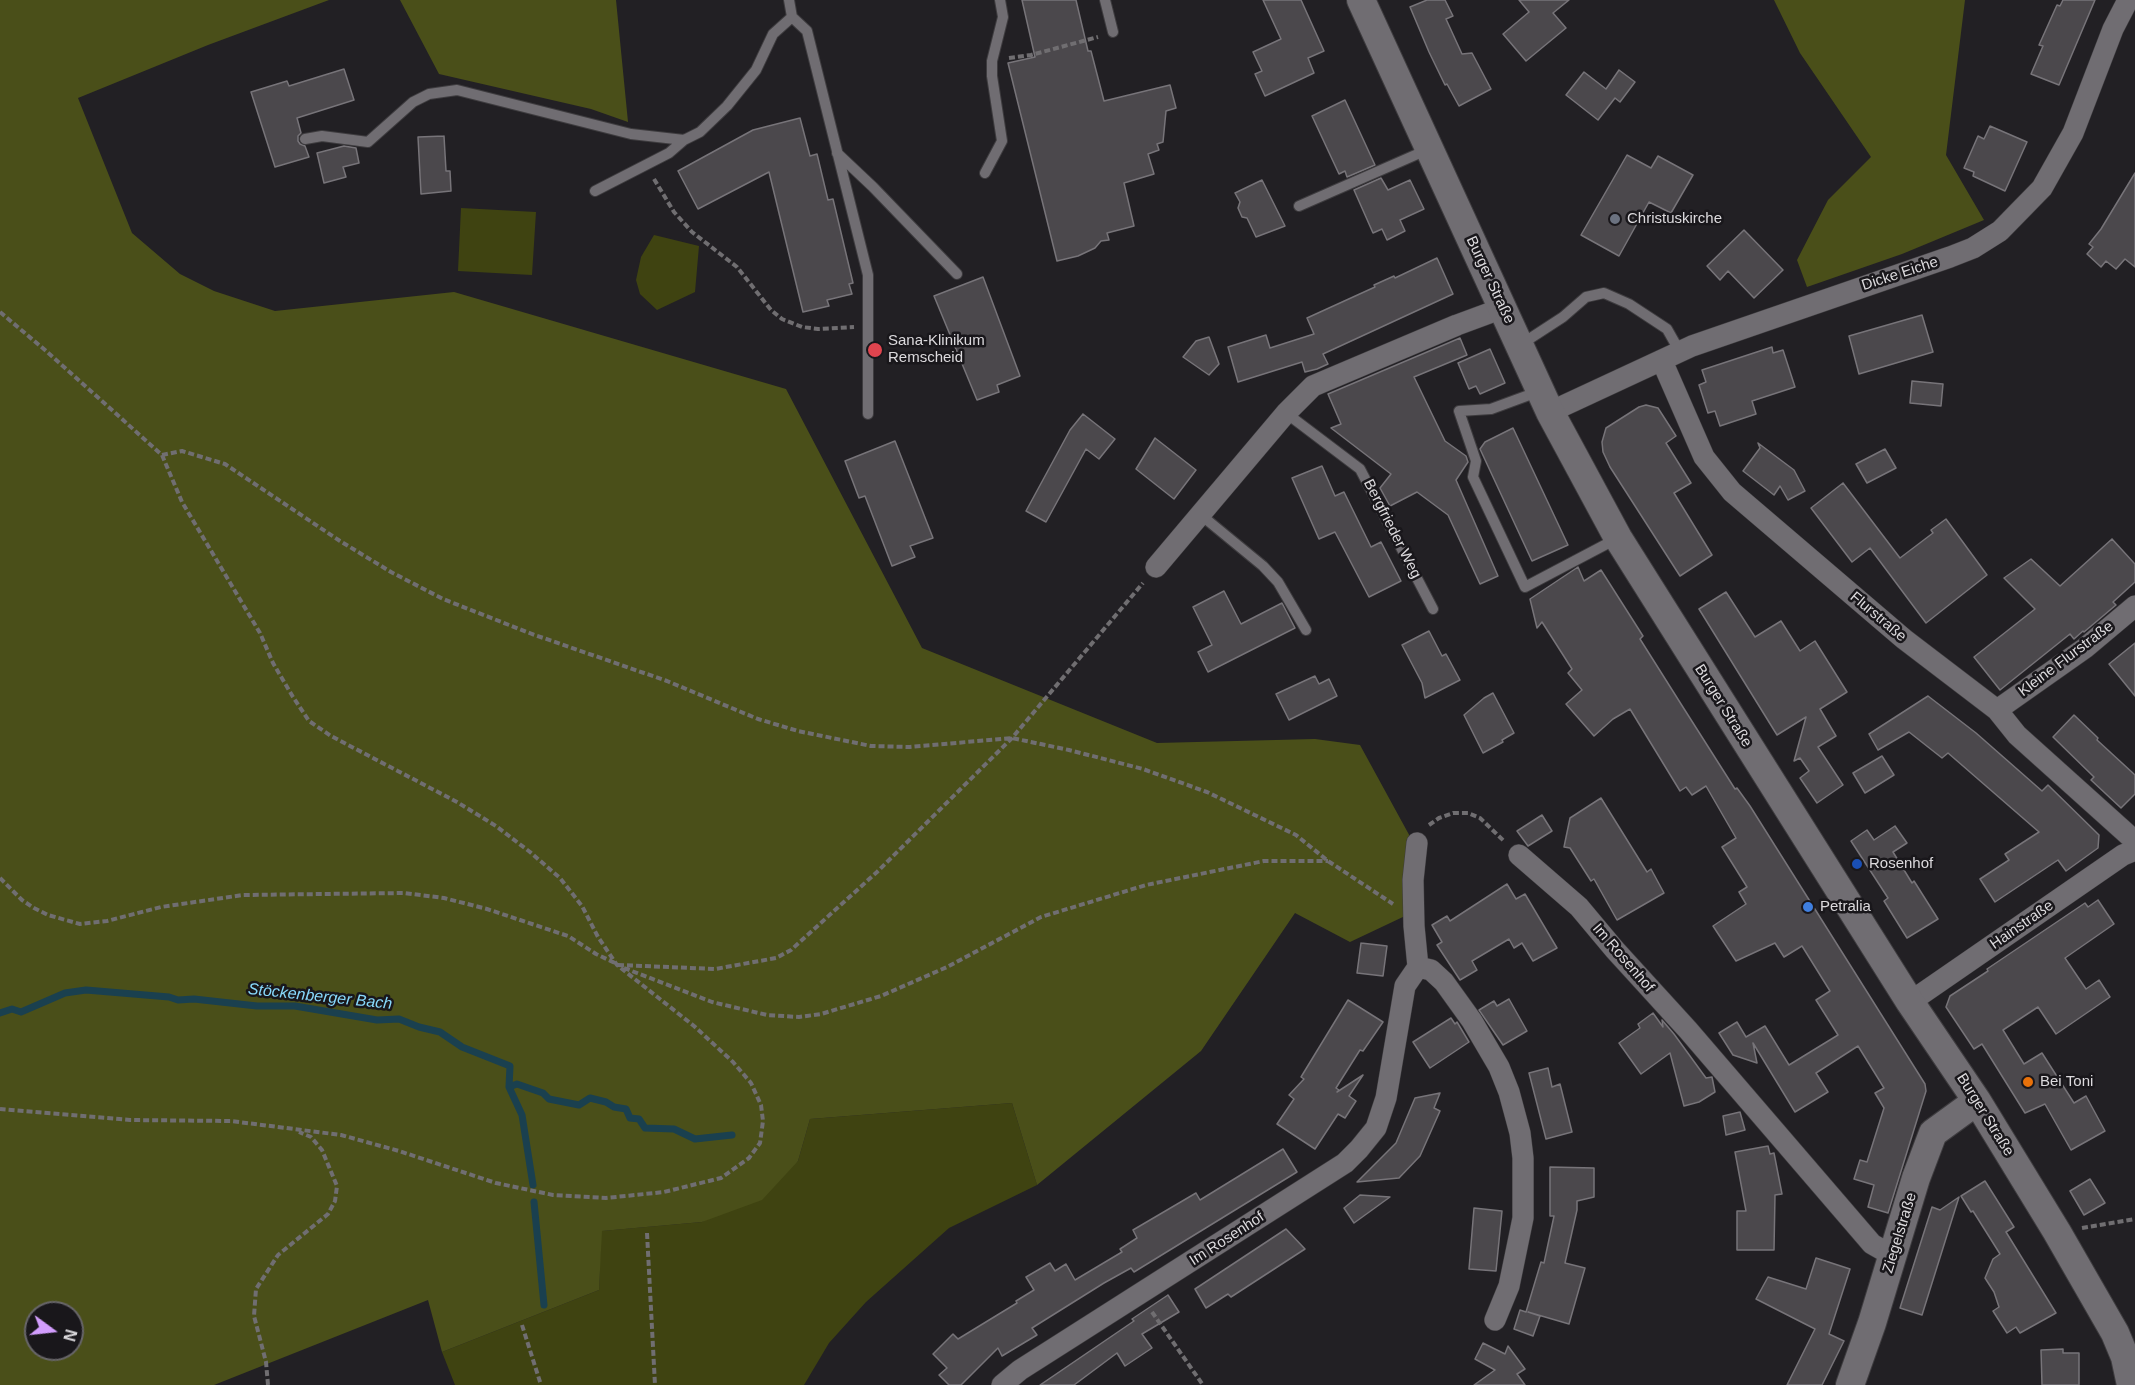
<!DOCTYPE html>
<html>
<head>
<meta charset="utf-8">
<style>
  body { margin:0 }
  #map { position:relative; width:2135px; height:1385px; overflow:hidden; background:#222024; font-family:Arial,sans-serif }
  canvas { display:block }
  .north { position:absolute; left:24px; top:1301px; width:60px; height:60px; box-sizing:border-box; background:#19171b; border:2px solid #676569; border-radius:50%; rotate:105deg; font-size:16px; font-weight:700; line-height:24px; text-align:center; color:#dcdadd }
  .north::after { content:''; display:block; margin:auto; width:21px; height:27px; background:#d29dfd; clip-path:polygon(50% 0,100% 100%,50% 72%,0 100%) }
</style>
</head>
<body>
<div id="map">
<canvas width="2135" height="1385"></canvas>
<div class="north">N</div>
</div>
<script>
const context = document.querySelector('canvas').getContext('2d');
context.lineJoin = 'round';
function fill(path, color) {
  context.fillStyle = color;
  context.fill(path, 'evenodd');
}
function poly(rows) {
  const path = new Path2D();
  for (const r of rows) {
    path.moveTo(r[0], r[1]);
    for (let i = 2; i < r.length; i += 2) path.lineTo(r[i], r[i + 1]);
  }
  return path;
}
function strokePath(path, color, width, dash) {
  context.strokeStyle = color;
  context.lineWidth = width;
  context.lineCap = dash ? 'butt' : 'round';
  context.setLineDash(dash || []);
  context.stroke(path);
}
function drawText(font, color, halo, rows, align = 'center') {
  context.font = font + ' Arial,sans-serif';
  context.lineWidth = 5;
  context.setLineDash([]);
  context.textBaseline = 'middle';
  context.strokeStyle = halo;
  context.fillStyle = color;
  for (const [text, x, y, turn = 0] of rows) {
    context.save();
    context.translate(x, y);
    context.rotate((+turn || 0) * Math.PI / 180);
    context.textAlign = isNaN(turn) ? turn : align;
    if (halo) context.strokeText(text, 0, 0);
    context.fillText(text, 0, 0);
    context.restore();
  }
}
fill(poly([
  [461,208,536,212,532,275,458,271],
  [654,235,699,246,695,292,657,310,640,294,636,280,641,257],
  [1012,1103,1037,1185,949,1228,866,1302,829,1343,804,1385,455,1385,442,1352,599,1290,601,1231,702,1222,798,1161,810,1119]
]), '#3f4311');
fill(poly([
  [0,0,329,0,208,45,78,98,132,233,180,274,214,291,275,311,454,292,786,389,922,648,1157,743,1315,739,1360,745,1413,842,1405,916,1350,942,1295,913,1201,1051,1037,1185,1012,1103,810,1119,798,1161,762,1200,702,1222,602,1231,599,1290,442,1352,428,1300,214,1385,0,1385],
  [36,1313,72,1313,72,1349,36,1349],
  [400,0,616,0,628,122,591,109,439,74],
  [1774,0,1965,0,1946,155,1984,220,1902,254,1807,287,1797,260,1828,200,1871,157,1800,53]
]), '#4a4f19');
strokePath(poly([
  [0,1013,12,1009,21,1012,65,993,86,990,169,997,178,1000,194,999,257,1006,295,1006,377,1020,399,1019,419,1027,440,1032,462,1047,510,1066,509,1087,522,1115,533,1185],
  [509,1087,517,1084,543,1093,549,1099,579,1105,590,1098,606,1102,614,1107,626,1109,630,1118,639,1119,645,1128,674,1129,695,1139,732,1135],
  [534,1202,544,1305]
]), '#1a404f', 7);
const building = poly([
  [1022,0,1076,0,1088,51,1091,51,1104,101,1170,85,1176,108,1166,111,1163,142,1157,144,1159,150,1148,154,1154,174,1124,183,1134,226,1107,233,1109,240,1101,241,1095,248,1078,256,1057,261,1008,63,1035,57,1022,0],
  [1263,0,1301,0,1324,51,1308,58,1314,73,1265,96,1255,74,1262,71,1253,52,1281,39,1263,0],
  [1427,0,1445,0,1453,16,1446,19,1462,54,1472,53,1491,89,1459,106,1447,84,1445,85,1429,52,1410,7,1427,0],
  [1519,0,1569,0,1553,13,1566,28,1526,61,1503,34,1529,12,1519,0],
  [2063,0,2095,0,2059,85,2031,74,2043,46,2039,45,2057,5,2060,6,2063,0],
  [344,69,354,100,297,118,301,133,298,136,298,141,300,144,305,146,309,157,275,167,251,92,287,81,289,86,344,69],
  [1619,70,1635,82,1620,102,1615,98,1598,120,1566,95,1584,72,1606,89,1619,70],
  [1345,100,1375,165,1347,177,1345,171,1339,174,1312,116,1345,100],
  [800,118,810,156,817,154,828,200,833,199,853,283,849,284,852,294,827,300,829,306,803,312,769,172,698,209,678,171,753,130,800,118],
  [1990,126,2027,142,2005,191,1973,176,1974,172,1964,168,1978,136,1984,139,1990,126],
  [444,136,446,171,450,171,451,191,421,194,418,137,444,136],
  [344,146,356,148,359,163,343,167,346,177,324,183,317,153,344,146],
  [1627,155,1651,168,1658,156,1693,175,1671,213,1649,202,1619,256,1581,235,1627,155],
  [2135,173,2135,267,2125,259,2116,269,2106,261,2101,267,2087,254,2093,247,2089,244,2101,229,2135,173],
  [1381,178,1388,190,1410,180,1424,209,1400,220,1405,231,1387,240,1382,229,1373,233,1354,190,1381,178],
  [1262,180,1285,226,1256,237,1247,218,1242,217,1238,208,1240,202,1235,193,1262,180],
  [1744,230,1783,270,1754,298,1728,271,1720,280,1707,266,1744,230],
  [1437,258,1453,294,1323,354,1328,364,1317,369,1305,372,1302,362,1238,382,1228,347,1266,335,1270,348,1314,334,1307,318,1375,287,1374,285,1394,276,1395,278,1437,258],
  [983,277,1020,376,997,385,999,392,977,400,934,296,983,277],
  [1922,315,1933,352,1859,374,1849,336,1922,315],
  [1209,337,1219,364,1209,375,1183,357,1196,341,1209,337],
  [1460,338,1467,355,1414,377,1445,441,1466,456,1468,462,1456,480,1498,576,1480,584,1448,515,1417,492,1390,506,1380,488,1391,474,1331,428,1341,424,1328,394,1460,338],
  [1772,347,1773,353,1783,350,1795,387,1752,401,1756,414,1720,426,1715,411,1708,413,1699,385,1706,382,1702,370,1772,347],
  [1490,349,1505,383,1480,394,1476,386,1469,389,1458,363,1490,349],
  [1912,381,1943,384,1941,406,1910,403,1912,381],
  [1646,405,1658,408,1676,436,1666,443,1691,483,1674,493,1712,555,1680,576,1610,467,1603,452,1602,442,1606,428,1639,407,1646,405],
  [1083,414,1115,439,1099,459,1086,449,1046,522,1026,511,1070,430,1083,414],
  [1513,428,1568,545,1532,561,1480,449,1485,442,1513,428],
  [1155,438,1196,470,1174,499,1136,469,1155,438],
  [895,441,933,538,910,546,915,557,892,566,865,496,859,498,845,461,895,441],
  [1758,443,1794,470,1805,491,1788,500,1780,486,1774,495,1743,471,1760,448,1758,443],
  [1885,449,1896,468,1867,483,1856,464,1885,449],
  [1322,466,1335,496,1344,492,1371,547,1381,542,1401,581,1369,597,1335,532,1319,539,1292,478,1322,466],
  [1843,483,1900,558,1933,533,1931,530,1946,519,1987,575,1926,623,1870,548,1852,562,1811,508,1843,483],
  [2112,539,2135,564,2135,582,2113,602,2116,605,2084,632,2083,631,2074,639,2070,634,2000,690,1974,657,2035,609,2004,578,2031,559,2060,586,2112,539],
  [1578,567,1584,581,1601,570,1643,636,1640,639,1681,704,1735,789,1737,788,1750,806,1925,1084,1926,1091,1888,1213,1868,1207,1874,1185,1854,1179,1860,1160,1867,1162,1884,1108,1875,1093,1884,1088,1858,1046,1816,1073,1828,1092,1795,1112,1753,1043,1757,1063,1733,1055,1719,1033,1737,1022,1746,1037,1765,1026,1789,1065,1838,1035,1816,1000,1830,991,1802,946,1784,957,1775,943,1736,961,1713,926,1746,904,1739,892,1747,887,1722,847,1736,838,1706,786,1692,795,1686,787,1680,791,1630,709,1613,719,1594,736,1566,704,1582,690,1568,673,1572,669,1542,622,1537,628,1530,599,1578,567],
  [1224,591,1241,624,1282,603,1295,628,1208,672,1198,652,1212,645,1193,607,1224,591],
  [1726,592,1755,637,1781,621,1800,651,1815,641,1847,692,1820,709,1836,736,1818,747,1843,785,1817,803,1800,778,1809,771,1800,758,1794,761,1806,717,1777,735,1699,609,1726,592],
  [1429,631,1442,656,1446,654,1460,680,1425,698,1422,683,1402,645,1429,631],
  [2135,643,2135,696,2109,664,2135,643],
  [1315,676,1319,684,1329,679,1337,696,1289,720,1276,694,1315,676],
  [1493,693,1514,733,1502,740,1503,742,1483,753,1464,715,1484,698,1493,693],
  [1928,696,1976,733,2042,791,2048,785,2099,835,2098,848,2066,871,2058,860,1995,902,1980,879,2009,860,2005,854,2039,832,1948,753,1942,758,1909,732,1878,750,1869,734,1928,696],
  [2074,715,2098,738,2097,740,2135,775,2135,794,2121,808,2091,780,2094,777,2053,737,2074,715],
  [1882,756,1894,775,1865,793,1853,773,1882,756],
  [1601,798,1647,872,1651,869,1664,893,1617,920,1594,879,1591,881,1570,848,1564,847,1570,818,1601,798],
  [1542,815,1552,831,1528,846,1517,831,1542,815],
  [1895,826,1907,843,1893,852,1912,883,1914,881,1938,919,1907,938,1884,901,1888,898,1851,841,1867,830,1874,840,1895,826],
  [1507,884,1516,899,1525,894,1557,948,1533,961,1522,943,1514,948,1509,939,1472,961,1477,970,1460,980,1437,945,1442,942,1432,925,1447,916,1450,921,1507,884],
  [2098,900,2114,924,2065,958,2086,989,2099,980,2110,997,2056,1034,2038,1007,2003,1030,2024,1064,2042,1053,2074,1103,2086,1096,2105,1131,2071,1150,2045,1104,2025,1113,1982,1044,1974,1049,1946,1007,1950,996,1988,971,1987,969,2085,903,2088,907,2098,900],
  [1361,943,1387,946,1383,976,1357,973,1361,943],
  [1509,999,1527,1031,1503,1045,1479,1010,1494,1001,1497,1006,1509,999],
  [1348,1000,1383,1022,1363,1051,1360,1050,1336,1088,1339,1090,1337,1092,1363,1075,1349,1096,1356,1101,1345,1118,1338,1114,1315,1149,1277,1124,1294,1099,1289,1095,1304,1079,1301,1077,1348,1000],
  [1653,1013,1663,1027,1662,1020,1674,1034,1706,1078,1712,1077,1715,1092,1699,1102,1684,1106,1670,1053,1641,1074,1619,1043,1640,1028,1638,1024,1653,1013],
  [1451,1018,1455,1024,1457,1022,1469,1042,1430,1068,1413,1042,1451,1018],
  [1548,1068,1552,1087,1560,1084,1572,1132,1546,1139,1529,1073,1548,1068],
  [1440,1093,1434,1108,1440,1111,1420,1156,1399,1178,1357,1182,1396,1143,1415,1098,1440,1093],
  [1740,1112,1745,1130,1726,1135,1723,1116,1740,1112],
  [1768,1146,1770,1154,1774,1153,1782,1194,1775,1195,1774,1250,1737,1250,1737,1211,1746,1211,1735,1152,1768,1146],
  [1283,1149,1297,1172,1134,1272,1131,1268,1104,1283,1032,1328,1037,1335,1002,1356,998,1348,961,1385,949,1385,939,1375,947,1368,933,1354,953,1334,958,1339,1017,1303,1016,1301,1034,1290,1026,1277,1050,1263,1055,1271,1066,1264,1075,1280,1122,1252,1120,1249,1137,1238,1133,1230,1196,1193,1200,1200,1283,1149],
  [1550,1167,1594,1168,1594,1197,1577,1201,1577,1210,1565,1263,1585,1268,1569,1324,1528,1312,1540,1316,1533,1336,1514,1329,1520,1310,1526,1312,1541,1262,1544,1263,1554,1216,1550,1216,1550,1167],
  [2090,1179,2105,1203,2084,1215,2070,1191,2090,1179],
  [1985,1181,2014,1227,2006,1232,2056,1313,2020,1333,2016,1327,2007,1333,1993,1311,1999,1307,1994,1292,1985,1278,1993,1259,2000,1254,1973,1211,1971,1212,1961,1196,1985,1181],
  [1360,1195,1390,1197,1354,1223,1344,1208,1360,1195],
  [1959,1197,1922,1315,1900,1308,1932,1207,1940,1210,1959,1197],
  [1474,1208,1502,1211,1496,1271,1469,1269,1474,1208],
  [1286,1229,1305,1249,1231,1297,1228,1294,1206,1308,1195,1289,1286,1229],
  [1816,1258,1850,1269,1829,1334,1844,1341,1822,1385,1787,1385,1815,1329,1756,1299,1768,1277,1806,1289,1816,1258],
  [1168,1295,1179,1312,1142,1334,1152,1348,1125,1366,1117,1353,1074,1385,1040,1385,1134,1321,1132,1319,1168,1295],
  [1483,1343,1505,1354,1508,1346,1525,1369,1517,1374,1525,1385,1474,1385,1495,1370,1475,1359,1483,1343],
  [2063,1349,2063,1353,2079,1353,2079,1385,2042,1385,2041,1350,2063,1349]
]);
fill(building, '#4b484c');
strokePath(building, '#777479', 1.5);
const lane = poly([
  [1105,0,1113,32],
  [792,17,807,31,868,275,868,414],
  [305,139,322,136,368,142,413,102,429,94,457,90,631,134,684,140],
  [837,153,873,187,957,274],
  [985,173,1002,141,992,76,992,61,1003,17,1000,0],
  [595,191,669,153,684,140,700,132,727,106,756,70,773,34,792,17,789,0],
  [1299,206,1429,149],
  [1520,345,1563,317,1586,297,1604,293,1629,304,1667,329,1680,352],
  [1540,391,1491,409,1459,411,1476,461,1473,477,1525,587,1618,538],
  [1286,413,1360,469,1433,609],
  [1201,515,1263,566,1278,582,1306,630]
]);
const street = poly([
  [1662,361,1704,457,1732,492,1904,639,1997,710,2017,735,2135,841],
  [1550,412,1692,346,1950,257,1973,248,2000,231,2042,188,2073,133,2113,29,2128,0],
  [1156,567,1286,413,1313,386,1457,325,1503,308],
  [1997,710,2085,648,2135,606],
  [1519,855,1579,907,1615,950,1688,1030,1872,1244,1893,1256],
  [1418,967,1431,970,1444,982,1472,1021,1499,1067,1509,1092,1520,1133,1523,1158,1523,1218,1509,1286,1495,1320],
  [1910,1002,2123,855,2135,850],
  [1002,1385,1020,1370,1345,1163,1359,1149,1376,1128,1386,1098,1405,986,1418,967,1414,926,1413,880,1417,843]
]);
const secondary = poly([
  [1361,0,1550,412,1618,538,1910,1002,1977,1101,2057,1232,2115,1333,2125,1357,2131,1385],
  [1850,1385,1872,1323,1916,1178,1933,1133,1977,1101]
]);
strokePath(lane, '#3e3c3f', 12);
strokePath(street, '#3e3c3f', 22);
strokePath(secondary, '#3e3c3f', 30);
strokePath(poly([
  [1009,58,1031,55,1098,37],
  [654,179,674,212,692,232,737,267,771,310,782,319,802,327,818,329,854,327],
  [0,312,45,350,162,455,182,502,260,633,273,663,293,697,309,721,331,736,457,802,496,826,530,852,560,878,582,906,598,937,617,965,694,1026,733,1062,751,1083,761,1105,763,1121,760,1143,749,1158,721,1178,664,1192,606,1198,553,1195,496,1183,399,1151,341,1135,231,1121,130,1120,0,1109],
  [162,455,182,451,225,464,340,541,391,572,443,599,532,634,667,681,758,719,798,731,871,746,910,747,1012,738,1069,750,1143,769,1207,792,1296,835,1328,861,1393,904],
  [1429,825,1439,818,1453,813,1468,813,1480,818,1504,841],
  [0,878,22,900,34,908,48,915,80,924,107,921,161,907,243,895,404,893,444,898,487,909,568,936,596,954,615,963],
  [618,965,715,969,776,958,791,950,877,872,1012,738,1143,583],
  [624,968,712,1002,767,1015,799,1017,821,1014,881,996,947,967,1041,917,1146,885,1264,861,1328,861],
  [2082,1228,2135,1219],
  [647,1233,655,1385],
  [1152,1312,1203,1385],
  [522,1325,541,1385],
  [268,1385,266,1362,254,1316,256,1289,278,1255,328,1214,335,1201,337,1186,322,1150,311,1137,299,1132]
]), '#706e71', 4, [6, 3]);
strokePath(lane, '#706d72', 10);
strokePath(street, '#706d72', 21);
strokePath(secondary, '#706d72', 28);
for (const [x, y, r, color] of [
  [1615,219,6,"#6b7280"],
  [875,350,8,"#e0444e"],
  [1857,864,6,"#1a4fb4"],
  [1808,907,6,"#3f7fe0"],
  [2028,1082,6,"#e8710a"]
]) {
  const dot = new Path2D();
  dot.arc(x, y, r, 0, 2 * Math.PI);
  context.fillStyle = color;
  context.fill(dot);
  strokePath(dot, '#19171b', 2);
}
drawText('15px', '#dcdadd', '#19171b', [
  ["Christuskirche",1627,219],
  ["Sana-Klinikum",888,341],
  ["Remscheid",888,358],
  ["Rosenhof",1869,864],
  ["Petralia",1820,907],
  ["Bei Toni",2040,1082]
], 'left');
drawText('15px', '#dcdadd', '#19171b', [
  ["Dicke Eiche",1900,274,-18],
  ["Burger Straße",1490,280,65],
  ["Bergfrieder Weg",1392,529,63],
  ["Flurstraße",1878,617,40],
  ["Kleine Flurstraße",2066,659,-37],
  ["Burger Straße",1723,706,58],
  ["Hainstraße",2022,925,-35],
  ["Im Rosenhof",1623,958,49],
  ["Burger Straße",1985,1115,58],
  ["Ziegelstraße",1900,1233,-73],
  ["Im Rosenhof",1227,1239,-33]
]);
drawText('italic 16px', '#87d8fb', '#19171b', [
  ["Stöckenberger Bach",320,997,6]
]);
</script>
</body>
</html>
